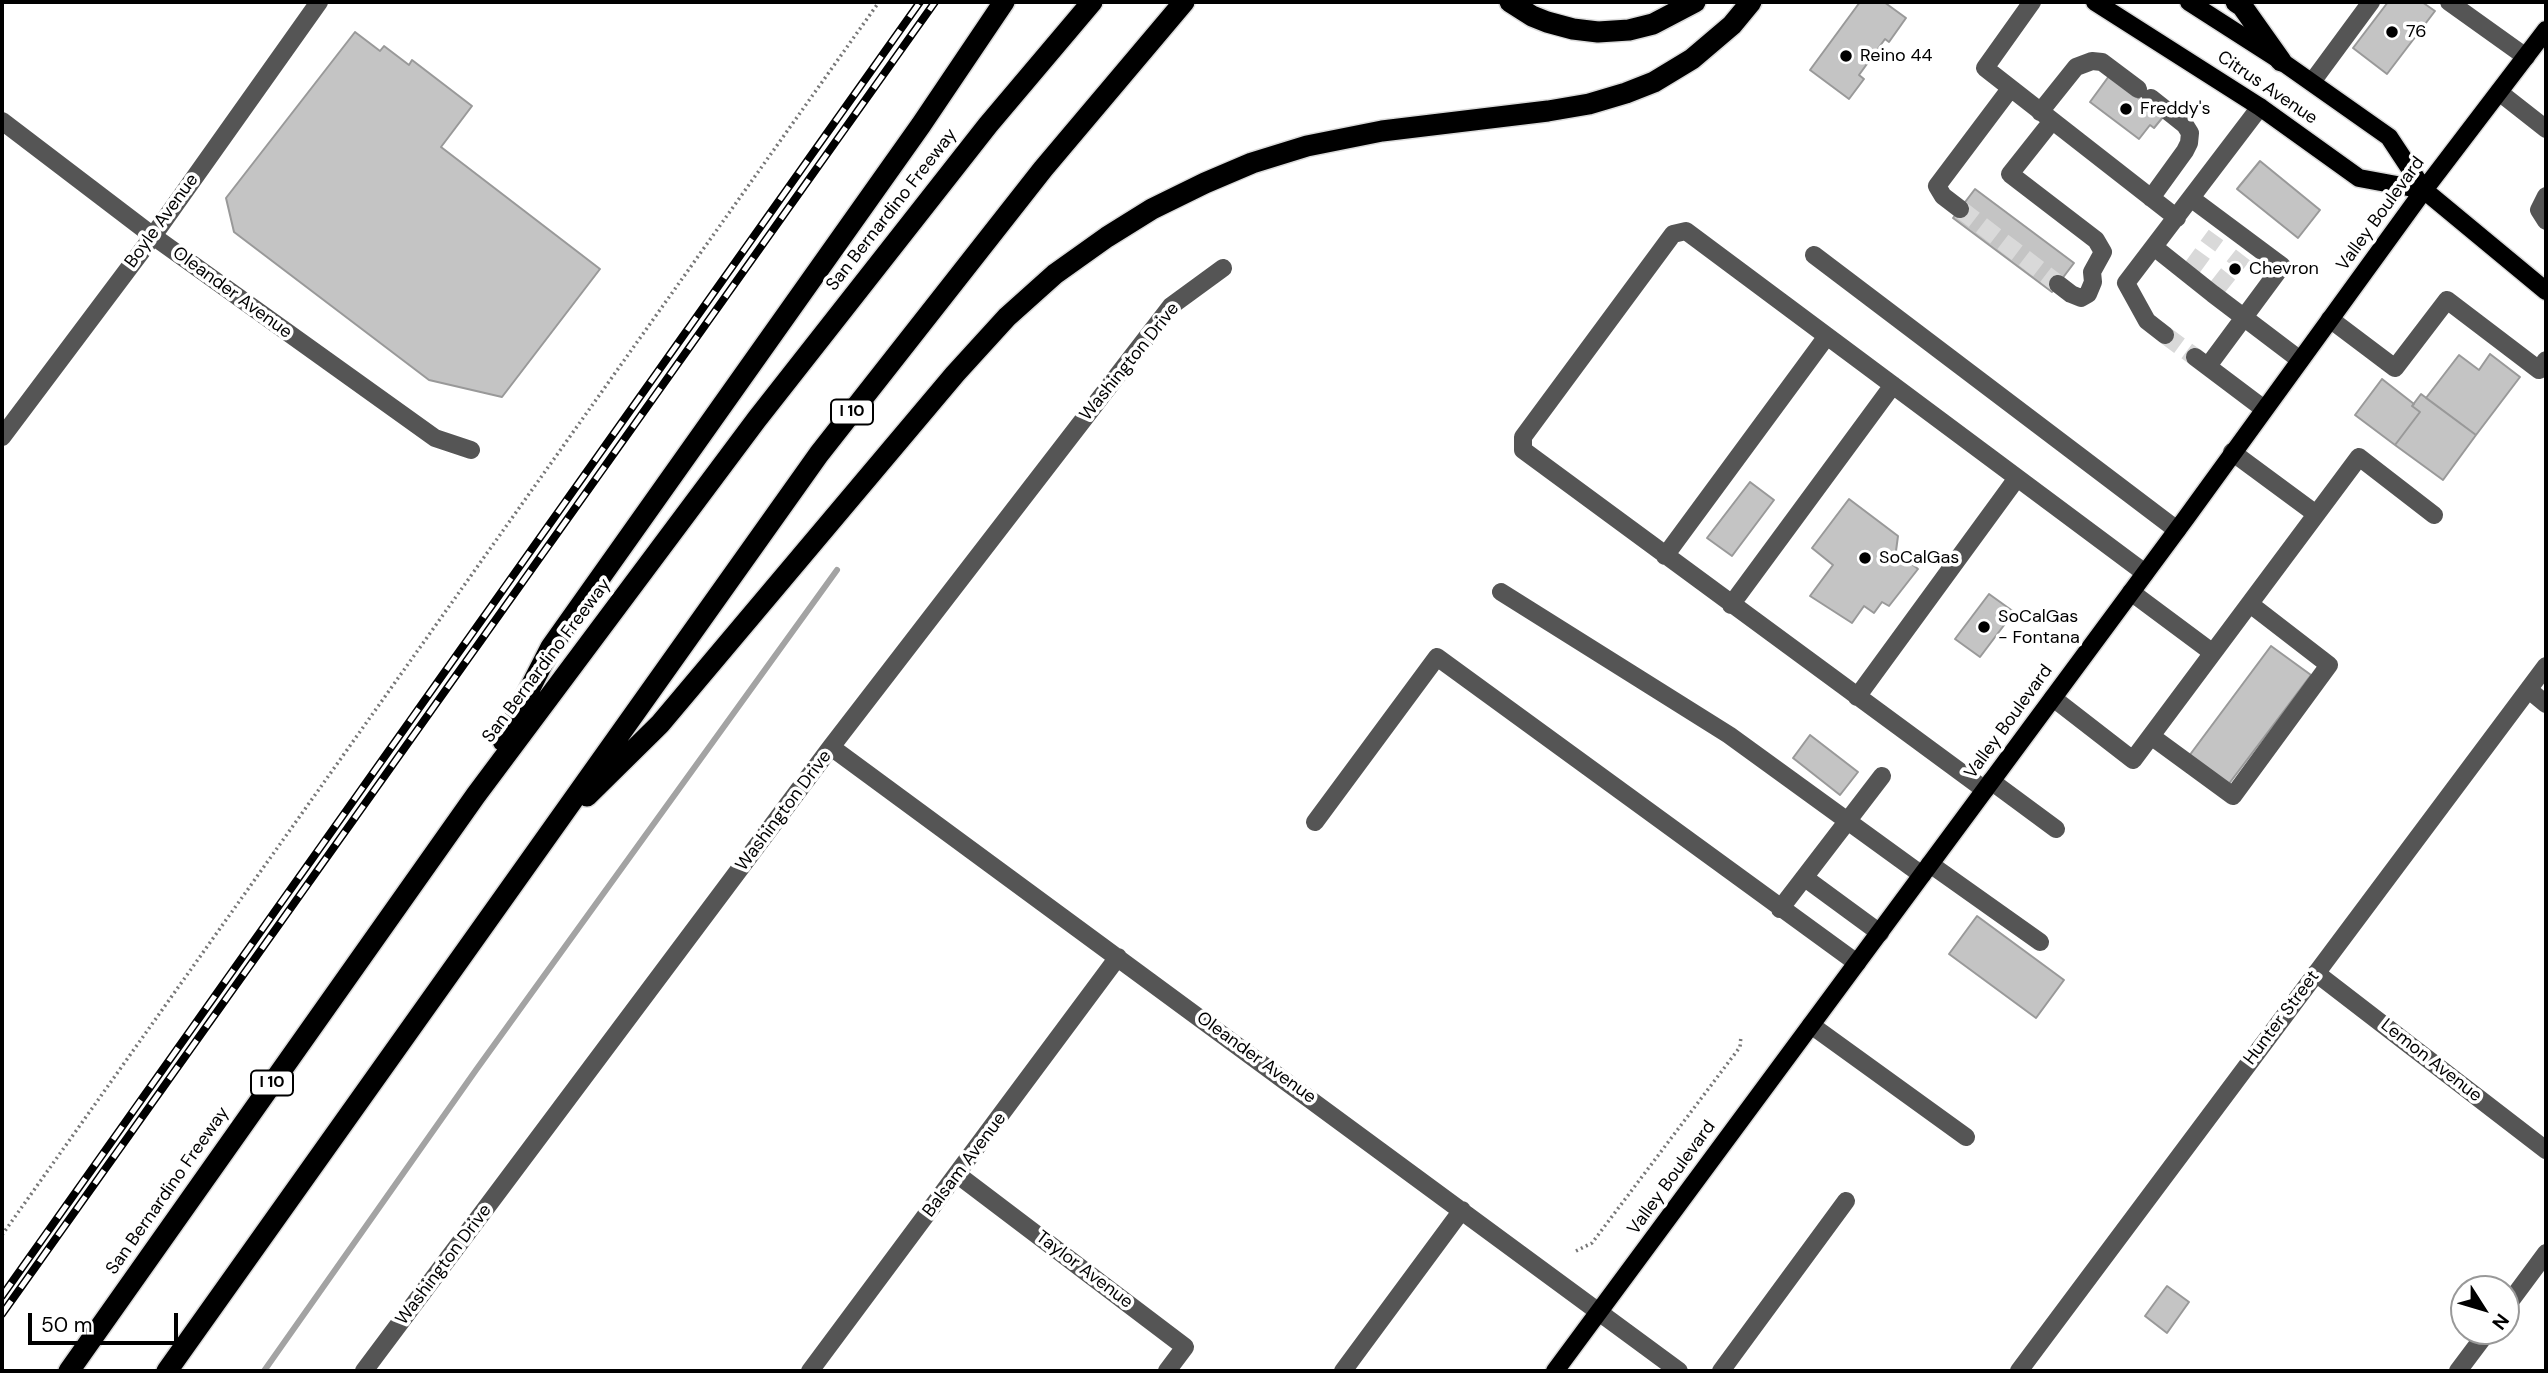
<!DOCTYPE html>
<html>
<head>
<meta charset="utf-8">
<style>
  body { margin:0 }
  #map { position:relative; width:2548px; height:1373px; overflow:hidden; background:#fff; font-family:"DM Sans",sans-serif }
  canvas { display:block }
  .frame { position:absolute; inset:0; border:4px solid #000; pointer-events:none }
  .north { position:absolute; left:2450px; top:1275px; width:70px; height:70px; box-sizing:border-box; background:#fff; border:2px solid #999; border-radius:50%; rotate:127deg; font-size:19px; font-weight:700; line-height:28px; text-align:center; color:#000 }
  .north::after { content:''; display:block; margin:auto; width:24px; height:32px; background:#000; clip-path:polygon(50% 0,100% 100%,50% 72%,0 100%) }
  .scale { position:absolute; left:28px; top:1313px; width:150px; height:32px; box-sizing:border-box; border:4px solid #000; border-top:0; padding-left:9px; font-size:21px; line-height:24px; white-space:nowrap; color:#000; -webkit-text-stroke:5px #fff; paint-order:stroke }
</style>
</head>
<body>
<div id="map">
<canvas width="2548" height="1373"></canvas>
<div class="frame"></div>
<div class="north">N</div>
<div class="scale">50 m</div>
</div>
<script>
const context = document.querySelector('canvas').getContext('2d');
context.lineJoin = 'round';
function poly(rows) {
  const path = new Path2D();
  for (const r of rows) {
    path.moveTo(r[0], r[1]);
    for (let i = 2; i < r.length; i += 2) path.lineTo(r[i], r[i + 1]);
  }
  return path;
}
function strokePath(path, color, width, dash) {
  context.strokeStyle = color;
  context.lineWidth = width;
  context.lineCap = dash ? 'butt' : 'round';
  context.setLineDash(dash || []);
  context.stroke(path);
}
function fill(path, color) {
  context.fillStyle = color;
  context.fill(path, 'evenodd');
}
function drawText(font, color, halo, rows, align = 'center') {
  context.font = font + ' "DM Sans",sans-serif';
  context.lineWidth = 7;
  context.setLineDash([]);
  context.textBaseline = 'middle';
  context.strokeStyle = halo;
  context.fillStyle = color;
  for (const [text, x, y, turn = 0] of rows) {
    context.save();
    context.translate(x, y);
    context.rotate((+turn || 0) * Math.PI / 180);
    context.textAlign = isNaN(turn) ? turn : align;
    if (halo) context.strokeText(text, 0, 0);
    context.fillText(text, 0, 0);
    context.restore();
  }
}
strokePath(poly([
  [264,1371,476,1070,837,570]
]), '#a3a3a3', 6);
const building = poly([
  [1860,2,1884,2,1906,18,1889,42,1885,39,1859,75,1864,79,1849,99,1810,70,1860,2],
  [2388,2,2422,2,2435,11,2387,74,2353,48,2388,2],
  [355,32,380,51,384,46,409,65,412,60,472,106,441,147,600,269,502,397,429,380,234,232,226,198,355,32],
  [2109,76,2163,117,2154,128,2150,125,2139,139,2090,102,2109,76],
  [2260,161,2320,210,2298,238,2237,189,2260,161],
  [1975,189,2074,263,2052,292,1953,218,1975,189],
  [2490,354,2520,377,2476,435,2426,398,2459,355,2479,370,2490,354],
  [2382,379,2414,404,2412,406,2420,412,2395,445,2355,415,2382,379],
  [2421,394,2476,435,2443,480,2395,445,2420,412,2412,406,2421,394],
  [1750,482,1774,500,1732,556,1707,538,1750,482],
  [1849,499,1898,536,1896,551,1918,569,1889,606,1882,602,1874,613,1864,606,1852,623,1810,596,1833,565,1812,548,1849,499],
  [1989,594,2014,612,1980,657,1955,639,1989,594],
  [2271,646,2311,675,2228,785,2189,756,2271,646],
  [1810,735,1858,772,1840,795,1793,758,1810,735],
  [1977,916,2064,980,2036,1018,1949,954,1977,916],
  [2167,1286,2189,1302,2167,1333,2145,1316,2167,1286]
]);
fill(building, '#c4c4c4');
strokePath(building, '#999', 2);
strokePath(poly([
  [1960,209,2058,284],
  [2192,268,2216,235],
  [2217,288,2243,255],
  [2165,335,2195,357]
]), '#d9d9d9', 18, [18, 9]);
const major = poly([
  [2095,2,2260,107,2359,178,2424,190],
  [2189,2,2281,61,2389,137,2424,190,2546,291],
  [1555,1371,2186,518,2424,190,2546,30]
]);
const highway = poly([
  [1510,2,1532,16,1547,22,1573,29,1598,32,1629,30,1653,24,1695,2],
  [2236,2,2242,6,2281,61],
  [503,741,551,647,921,125,1004,2],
  [587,796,660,724,955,374,1007,317,1055,274,1107,237,1152,209,1205,183,1252,163,1307,146,1382,131,1548,111,1589,104,1626,93,1654,82,1692,59,1732,25,1751,2],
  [69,1371,476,795,757,419,988,125,1092,2],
  [167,1371,819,454,1043,169,1184,2]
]);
strokePath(major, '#dbdbdb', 21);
strokePath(highway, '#dbdbdb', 24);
strokePath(poly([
  [2,1235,879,2],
  [1576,1251,1592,1243,1740,1047,1741,1036]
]), '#777', 3.5, [2, 3.5]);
strokePath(poly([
  [2032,2,1985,68,2177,218],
  [2449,2,2526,57],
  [2312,82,2371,2],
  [2499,92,2546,129],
  [2151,98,2185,125,2190,133,2189,143,2185,151,2151,198],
  [2040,112,2076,67,2092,61,2102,62,2138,89],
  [2,121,153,236,435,438,471,450],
  [2052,121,2010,174,2096,240,2103,252,2092,272,2093,282,2088,294,2081,298,2071,294,2058,284],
  [2546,196,2539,210,2546,221],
  [2192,199,2282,266,2208,366],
  [1960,209,1943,196,1937,186,2010,89],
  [2154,247,2213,294,2300,360],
  [1814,255,2177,530],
  [2330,319,2395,368,2447,300,2539,370,2546,360],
  [2165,335,2147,321,2126,283,2260,107],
  [2195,357,2264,409],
  [2,437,153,236,319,2],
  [2232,452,2316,514],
  [1665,556,1827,336],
  [1501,592,1729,735,1922,875],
  [2131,592,2213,653],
  [1731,605,1893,385],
  [2529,690,2546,704],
  [1857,697,2017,478],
  [2053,698,2133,760,2359,457,2434,515],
  [2151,736,2233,796,2329,665,2250,604],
  [831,747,1679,1371],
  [1991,781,2056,829],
  [1985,790,1523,450,1523,437,1673,234,1686,231,2145,573],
  [1315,822,1437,657,1857,963],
  [1930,864,2040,942],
  [1805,878,1880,933],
  [1780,909,1882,776],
  [2316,973,2546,1150],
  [1811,1025,1966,1137],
  [958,1175,1185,1347,1167,1371],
  [2506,1307,2546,1253],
  [364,1371,831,747,1171,306,1223,268],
  [810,1371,1118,957],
  [1343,1371,1462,1210],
  [1721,1371,1846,1201],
  [2019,1371,2546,666],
  [2458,1371,2488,1331]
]), '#555', 18);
strokePath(major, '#000', 18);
strokePath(highway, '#000', 21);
const rail = poly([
  [2,1296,920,2],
  [2,1314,935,2]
]);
strokePath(rail, '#000', 8);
strokePath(rail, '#fff', 5, [16]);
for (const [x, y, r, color] of [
  [2392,32,7,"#000"],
  [1846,56,7,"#000"],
  [2126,109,7,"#000"],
  [2235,269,7,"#000"],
  [1865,558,7,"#000"],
  [1984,627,7,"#000"]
]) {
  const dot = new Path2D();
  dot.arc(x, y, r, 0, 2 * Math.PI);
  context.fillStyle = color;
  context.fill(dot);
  strokePath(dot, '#fff', 2.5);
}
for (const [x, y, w] of [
  [852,412,42],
  [272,1083,42]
]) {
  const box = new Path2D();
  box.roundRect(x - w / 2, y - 12.5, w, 25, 5);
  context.fillStyle = '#fff';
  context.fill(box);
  strokePath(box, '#000', 2);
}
drawText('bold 16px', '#000', null, [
  ["I 10",852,412],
  ["I 10",272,1083]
]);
drawText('18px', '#000', '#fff', [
  ["76",2406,32],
  ["Reino 44",1860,56],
  ["Freddy's",2140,109],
  ["Chevron",2249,269],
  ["SoCalGas",1879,558],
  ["SoCalGas",1998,617],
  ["- Fontana",1998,638]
], 'left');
drawText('18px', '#000', '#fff', [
  ["Citrus Avenue",2267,88,34],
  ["San Bernardino Freeway",892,210,-52],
  ["Valley Boulevard",2381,214,-54],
  ["Boyle Avenue",162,221,-54],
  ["Oleander Avenue",232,293,36],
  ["Washington Drive",1130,362,-51],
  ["San Bernardino Freeway",547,661,-53],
  ["Valley Boulevard",2009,722,-54],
  ["Washington Drive",784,811,-53],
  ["Hunter Street",2282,1018,-53],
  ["Oleander Avenue",1256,1058,36],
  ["Lemon Avenue",2431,1061,38],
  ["Balsam Avenue",965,1165,-53],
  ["Valley Boulevard",1672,1178,-54],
  ["San Bernardino Freeway",168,1191,-55],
  ["Washington Drive",444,1265,-53],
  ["Taylor Avenue",1084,1270,37]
]);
</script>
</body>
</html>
